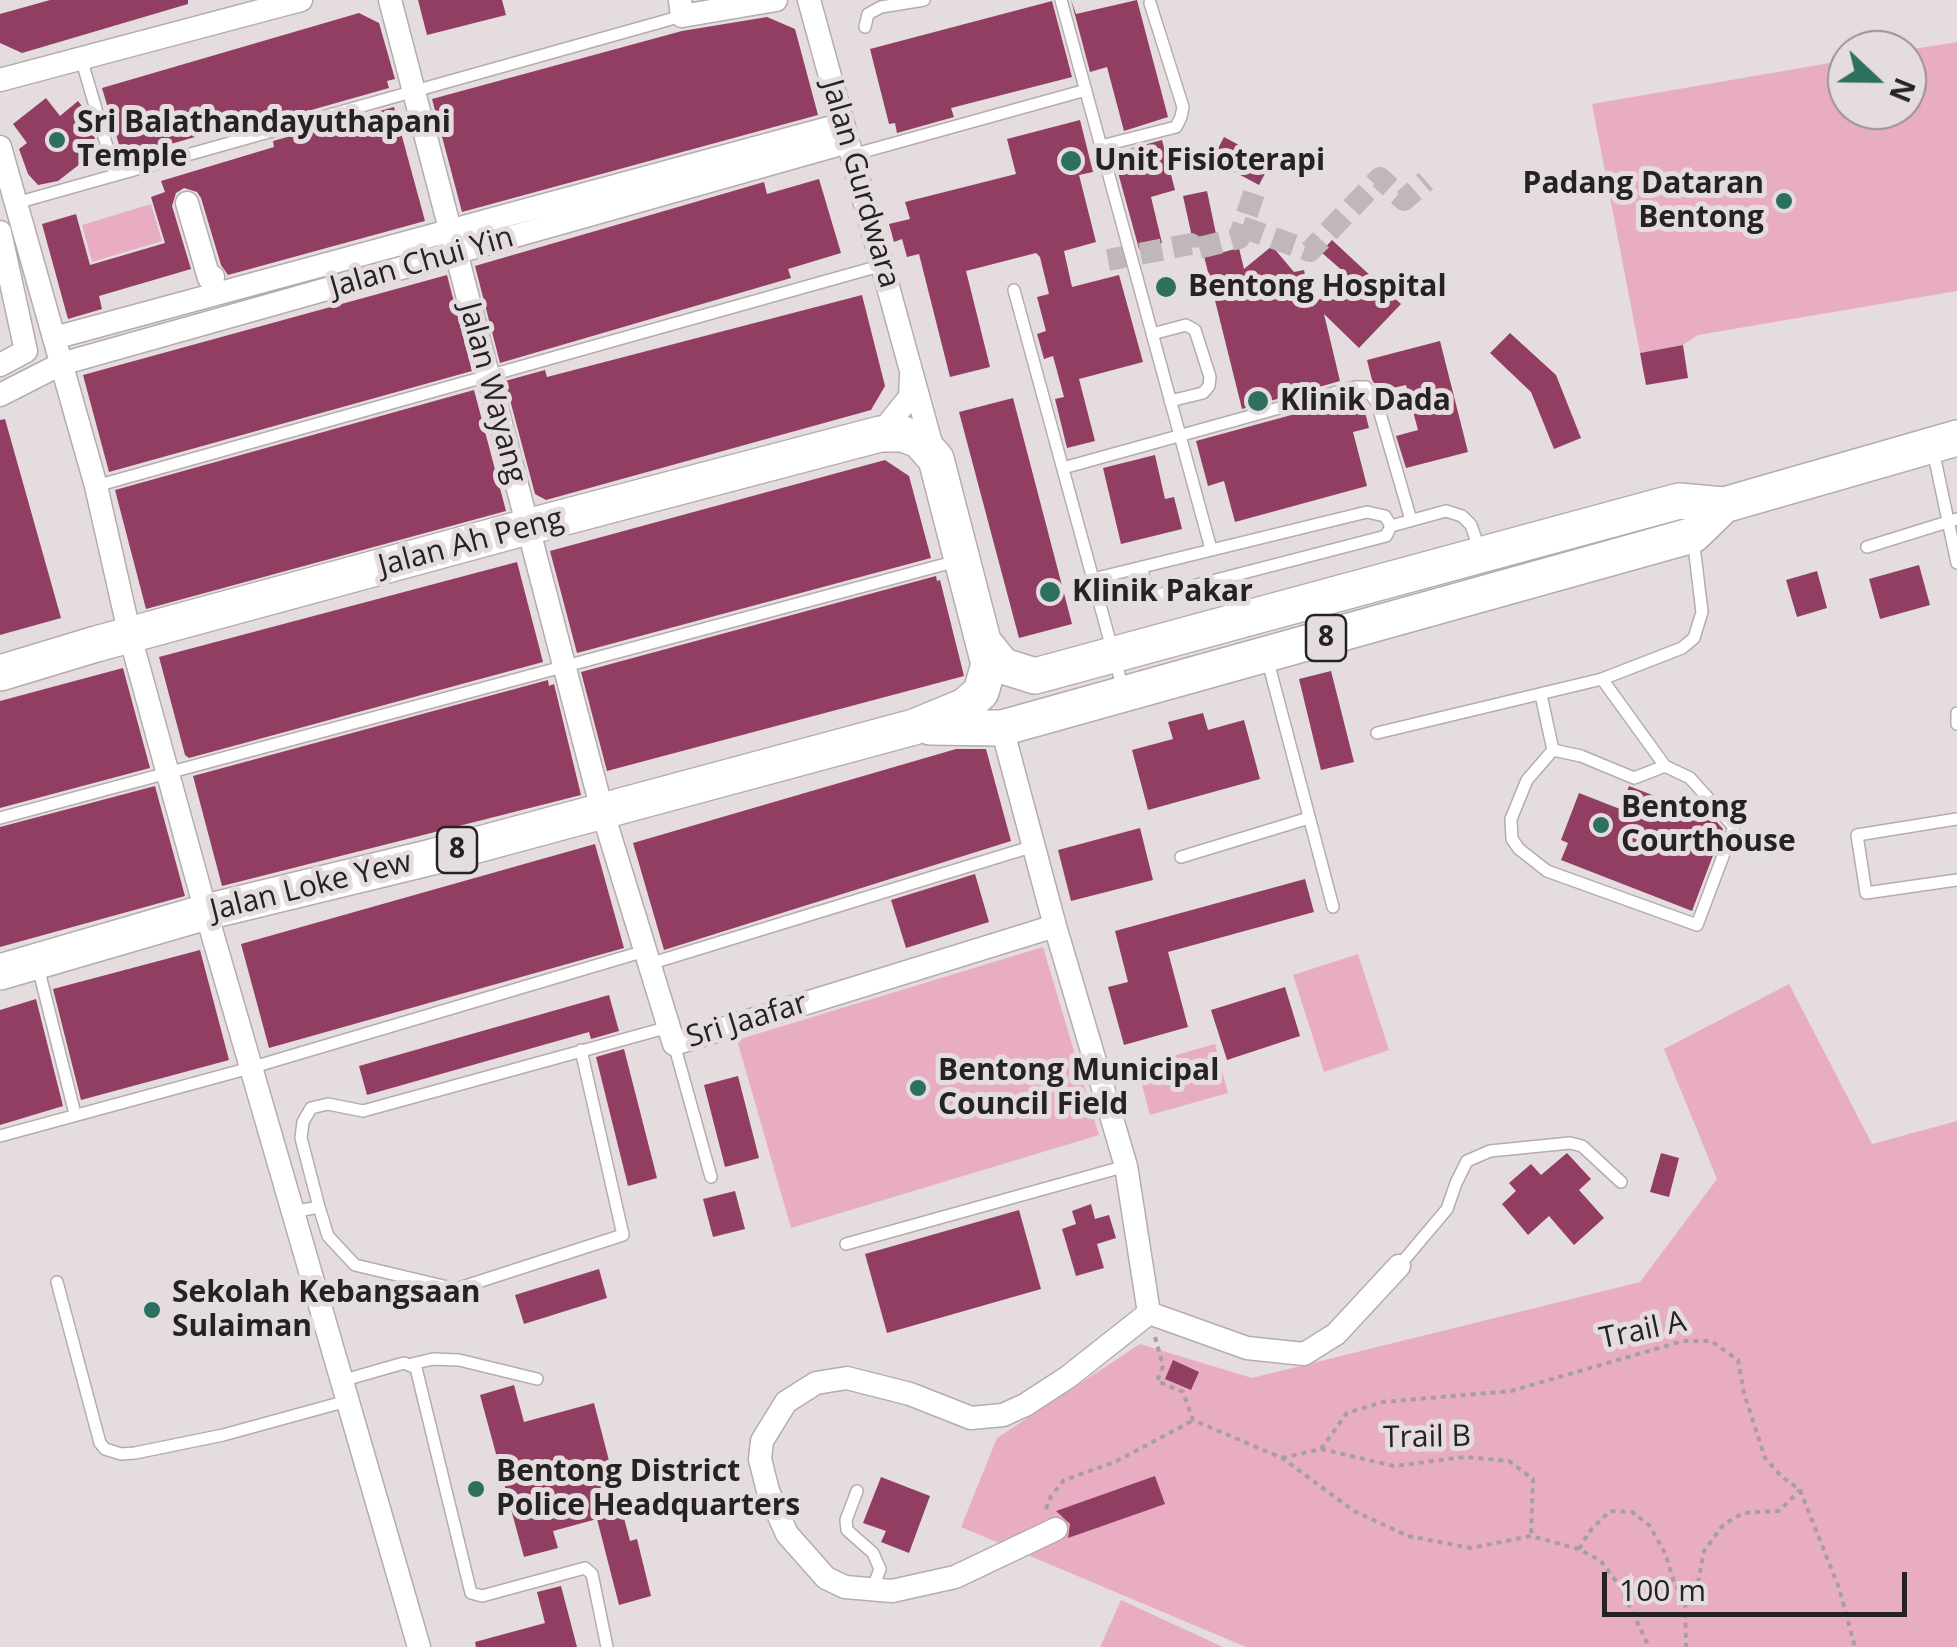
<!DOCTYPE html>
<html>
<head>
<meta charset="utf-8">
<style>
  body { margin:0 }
  #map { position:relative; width:1957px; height:1647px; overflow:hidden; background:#e5dcdf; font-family:"Open Sans",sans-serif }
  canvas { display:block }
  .north { position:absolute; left:1827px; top:30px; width:100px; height:100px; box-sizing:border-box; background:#e5dcdf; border:2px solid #989294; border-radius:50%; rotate:112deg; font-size:28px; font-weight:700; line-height:40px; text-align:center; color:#252223 }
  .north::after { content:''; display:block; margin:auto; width:35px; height:45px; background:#2e7060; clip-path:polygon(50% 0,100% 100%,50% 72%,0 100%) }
  .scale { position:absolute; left:1602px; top:1572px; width:305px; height:45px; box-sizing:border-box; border:5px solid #252223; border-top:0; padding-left:12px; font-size:30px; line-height:35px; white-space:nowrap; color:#252223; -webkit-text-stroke:8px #e5dcdf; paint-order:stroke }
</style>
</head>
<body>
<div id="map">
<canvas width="1957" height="1647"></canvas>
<div class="north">N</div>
<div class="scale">100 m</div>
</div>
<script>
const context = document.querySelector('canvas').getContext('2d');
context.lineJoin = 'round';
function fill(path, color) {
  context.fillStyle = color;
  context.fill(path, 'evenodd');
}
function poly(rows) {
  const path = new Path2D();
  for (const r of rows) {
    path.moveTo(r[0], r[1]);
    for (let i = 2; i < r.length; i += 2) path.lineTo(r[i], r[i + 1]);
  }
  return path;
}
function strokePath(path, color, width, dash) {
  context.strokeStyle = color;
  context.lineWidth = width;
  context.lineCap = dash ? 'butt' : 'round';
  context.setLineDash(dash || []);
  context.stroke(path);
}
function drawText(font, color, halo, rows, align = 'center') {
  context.font = font + ' "Open Sans",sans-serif';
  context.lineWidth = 10;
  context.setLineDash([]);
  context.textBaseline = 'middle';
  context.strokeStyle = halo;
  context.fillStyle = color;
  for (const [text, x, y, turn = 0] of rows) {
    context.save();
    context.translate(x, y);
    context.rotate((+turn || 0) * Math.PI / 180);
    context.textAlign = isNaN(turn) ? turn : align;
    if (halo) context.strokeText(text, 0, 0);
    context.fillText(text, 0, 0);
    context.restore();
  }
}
fill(poly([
  [1957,42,1957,291,1698,335,1683,345,1640,353,1592,104,1847,60,1847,110,1907,110,1907,50],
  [151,204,162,241,92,262,82,225],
  [1043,947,1099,1135,791,1228,737,1040],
  [1358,954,1389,1050,1324,1072,1293,975],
  [1789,984,1872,1144,1957,1121,1957,1647,1246,1647,961,1527,997,1438,1140,1344,1252,1378,1640,1282,1717,1179,1664,1049],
  [1215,1044,1228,1093,1150,1115,1137,1066],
  [1121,1600,1223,1647,1100,1647]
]), '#e9adc3');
fill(poly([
  [50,0,188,0,188,4,22,53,0,43,0,14],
  [418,0,502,0,506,15,427,35],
  [1071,0,1076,14,1137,0,1168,117,1124,131,1107,67,1090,72],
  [1052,1,1072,77,951,108,954,117,897,133,895,123,889,124,870,49],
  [359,13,379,23,395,79,387,81,389,88,269,122,267,116,123,158,102,88],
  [767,17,795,29,818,115,462,212,432,99,682,31],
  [46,98,60,116,78,101,88,114,98,150,58,181,38,185,28,174,19,149,27,143,13,124],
  [394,107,425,221,228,275,221,265,201,198,197,192,184,188,176,193,172,206,191,269,99,296,102,309,68,319,42,224,76,214,90,265,165,243,151,197,165,192,161,181,274,147,273,141],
  [1080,120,1093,172,1079,175,1096,242,1064,251,1072,287,1119,275,1143,362,1079,379,1095,441,1067,448,1055,399,1064,397,1053,356,1044,359,1037,334,1046,331,1037,297,1049,294,1040,257,1036,253,966,271,990,367,950,377,919,254,907,257,902,239,894,242,889,224,910,219,905,202,1016,174,1007,139],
  [1224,137,1271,162,1259,185,1212,160],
  [1162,140,1175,190,1151,197,1162,243,1139,249,1114,158,1130,154,1129,149],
  [819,179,841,253,788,269,791,278,500,363,475,266,764,182,767,194],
  [1207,191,1220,253,1239,248,1244,269,1272,246,1294,272,1304,270,1312,307,1345,273,1321,252,1332,240,1401,304,1359,348,1324,314,1340,381,1242,409,1199,236,1192,237,1183,196],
  [447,275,472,371,109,472,83,375],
  [862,295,885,386,871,410,546,500,535,494,505,381,545,370,547,377],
  [1510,333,1556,375,1581,438,1554,449,1531,392,1490,353],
  [1440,341,1468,452,1406,468,1396,436,1418,430,1406,385,1380,391,1372,380,1367,360],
  [1683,345,1688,378,1646,385,1640,353],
  [474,390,506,511,146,609,115,490],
  [1361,396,1369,428,1353,432,1367,486,1235,522,1224,481,1208,486,1196,441],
  [1013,398,1072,624,1019,638,959,412],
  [5,419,61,618,0,635,0,420],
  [1155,455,1165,499,1174,497,1182,529,1121,544,1103,468],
  [885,460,909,476,931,558,577,653,550,551],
  [517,562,543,662,189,758,185,755,159,657],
  [1919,565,1930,605,1880,619,1869,579],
  [1817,571,1827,608,1797,617,1786,580],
  [936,576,937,581,940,580,964,676,607,771,581,672],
  [123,668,150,768,0,808,0,701],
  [1331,671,1354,762,1321,770,1299,679],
  [548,680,549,686,554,684,581,795,222,886,193,776],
  [1203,713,1208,730,1244,720,1260,779,1148,810,1132,750,1173,739,1168,722],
  [956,749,986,749,1011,841,664,950,633,843],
  [155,786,185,896,0,947,0,827],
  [1629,786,1714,819,1723,829,1692,911,1561,860,1568,843,1561,840,1579,793,1620,809],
  [1140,828,1153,880,1071,901,1058,850],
  [595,844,624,948,269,1048,241,944],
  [975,874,989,922,906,948,891,900],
  [1305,879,1314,912,1168,952,1188,1027,1124,1045,1108,987,1128,982,1115,931],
  [200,950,229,1060,81,1100,53,989],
  [1285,987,1300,1036,1227,1060,1211,1010],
  [609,995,619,1031,591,1039,589,1032,367,1095,359,1066],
  [36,999,63,1106,0,1125,0,1010],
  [624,1049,657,1178,628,1186,596,1057],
  [738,1076,759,1158,725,1167,704,1085],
  [1567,1153,1591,1179,1579,1190,1604,1218,1574,1245,1549,1216,1528,1235,1502,1204,1516,1191,1509,1183,1531,1164,1541,1175],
  [1661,1153,1679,1158,1669,1197,1650,1192],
  [735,1191,745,1229,713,1237,703,1199],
  [1091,1204,1095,1219,1109,1215,1116,1238,1097,1244,1104,1268,1076,1276,1062,1229,1076,1224,1072,1211],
  [1019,1210,1041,1289,887,1333,865,1254],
  [599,1269,607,1298,524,1324,515,1295],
  [1173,1360,1199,1372,1191,1390,1165,1379],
  [514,1385,524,1422,594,1403,630,1541,637,1539,651,1596,619,1605,597,1519,553,1531,558,1548,524,1557,480,1395],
  [1155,1476,1165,1504,1068,1538,1070,1524,1056,1511],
  [881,1477,930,1496,909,1553,881,1542,886,1531,863,1523],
  [561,1586,577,1647,476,1647,475,1642,545,1623,537,1592]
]), '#913e62');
strokePath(poly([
  [1242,227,1310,251,1380,178,1404,200,1426,181],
  [1108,260,1191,244,1191,250,1239,238,1255,190]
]), '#bfb7b9', 22, [22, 11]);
const lane = poly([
  [1061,0,1211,549],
  [865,27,868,14,881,7,924,0],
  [81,58,115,174],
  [1101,146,1176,127,1181,117,1183,107,1150,3],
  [852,155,1086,90],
  [16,203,682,16],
  [1014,290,1123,689],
  [1152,334,1186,325,1195,330,1210,377,1209,386,1203,393,1170,401],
  [1933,450,1957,563],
  [1063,468,1355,387,1366,387,1377,403,1411,520],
  [96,486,883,265],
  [1867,547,1957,519],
  [1141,567,1147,589,1158,595,1386,536,1391,526,1446,511,1462,516,1471,525,1480,551],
  [1093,579,1367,512,1385,516,1391,526],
  [1267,658,1333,907],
  [1541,695,1553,750,1527,780,1511,819,1512,839,1519,849,1547,871,1697,925,1734,827,1690,778,1665,766,1602,679],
  [1957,713,1957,724],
  [1377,733,1602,679,1682,648,1694,638,1702,612,1693,538],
  [1553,750,1581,756,1634,778,1665,766],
  [0,818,957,561],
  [1957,819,1857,835,1866,893,1957,880],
  [1181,857,1309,818],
  [37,963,75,1114],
  [649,964,1034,846],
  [674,1044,711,1177],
  [0,1136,250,1068,645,951],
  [319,1207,301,1138,303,1122,311,1108,328,1104,363,1111,669,1027],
  [292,1212,319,1207,328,1236,355,1265,456,1289,623,1235,581,1050],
  [846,1244,1126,1166],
  [1399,1266,1447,1209,1456,1183,1467,1161,1490,1151,1570,1143,1582,1146,1621,1182],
  [57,1282,100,1443,105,1449,121,1454,135,1453,223,1435,347,1401],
  [412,1364,433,1359,459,1360,537,1379],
  [341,1381,404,1363,416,1368,471,1593,482,1596,585,1568,592,1574,607,1647],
  [857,1491,846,1520,847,1530,873,1553,880,1569,872,1590]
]);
const street = poly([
  [390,0,602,810,674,1044,1055,926],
  [680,0,682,16,776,0],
  [809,0,934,454],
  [0,80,301,0],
  [0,147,96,486,130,636,206,912,419,1647],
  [187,203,209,278,213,277],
  [0,232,26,351,0,365],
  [54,338,843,124],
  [0,395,61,364,848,142],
  [880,434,910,397,911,376],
  [1002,728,1055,926,1126,1166,1149,1313],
  [1149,1313,1247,1348,1304,1354,1336,1334,1399,1266],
  [1056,1529,955,1577,892,1591,845,1587,826,1578,787,1534,768,1491,760,1459,762,1441,786,1402,816,1383,847,1378,910,1394,971,1418,1003,1415,1025,1405,1068,1377,1149,1313]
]);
const primary = poly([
  [985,644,1003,666,1035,676,1679,501,1724,505,1957,438],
  [0,673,96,644,527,527,880,434,903,434,919,440,936,459,989,664,981,692,965,706,914,727,432,857,206,912,0,972],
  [930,727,1002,728,1693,535,1724,505]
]);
strokePath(lane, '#b5acaf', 14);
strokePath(street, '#b5acaf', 25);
strokePath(primary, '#b5acaf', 38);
strokePath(poly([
  [1155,1337,1163,1366,1157,1381,1183,1392,1193,1420,1282,1458,1354,1511,1408,1536,1471,1548,1531,1536,1579,1549,1601,1561,1621,1588,1649,1647],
  [1321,1449,1347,1413,1383,1402,1511,1391,1683,1341,1711,1341,1738,1360,1744,1393,1765,1458,1781,1476,1800,1490,1839,1588,1855,1647],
  [1282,1458,1321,1449,1394,1466,1465,1457,1509,1461,1533,1479,1531,1536],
  [1046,1509,1051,1496,1064,1480,1115,1462,1192,1421],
  [1579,1549,1589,1532,1610,1511,1632,1512,1649,1525,1665,1553,1675,1585,1685,1597,1686,1647],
  [1685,1597,1697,1587,1704,1551,1724,1524,1743,1513,1779,1511,1800,1490]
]), '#a69fa1', 4, [5, 5]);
strokePath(lane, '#fff', 11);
strokePath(street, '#fff', 22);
strokePath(primary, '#fff', 35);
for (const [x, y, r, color] of [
  [57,140,10,"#2e7060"],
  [1071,161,12,"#2e7060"],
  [1784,201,10,"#2e7060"],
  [1166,287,12,"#2e7060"],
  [1258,401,12,"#2e7060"],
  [1050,592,12,"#2e7060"],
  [1601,825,10,"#2e7060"],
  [918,1088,10,"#2e7060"],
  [152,1310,10,"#2e7060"],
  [476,1489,10,"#2e7060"]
]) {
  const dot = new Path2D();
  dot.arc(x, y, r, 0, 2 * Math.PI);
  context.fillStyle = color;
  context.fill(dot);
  strokePath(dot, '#e5dcdf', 4);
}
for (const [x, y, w] of [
  [1326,638,40],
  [457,850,40]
]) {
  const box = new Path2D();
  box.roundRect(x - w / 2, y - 23, w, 46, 8);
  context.fillStyle = '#e5dcdf';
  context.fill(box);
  strokePath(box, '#252223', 2.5);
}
drawText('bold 28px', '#252223', null, [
  ["8",1326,638],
  ["8",457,850]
]);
drawText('bold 30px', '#252223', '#e5dcdf', [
  ["Sri Balathandayuthapani",77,123],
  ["Temple",77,157],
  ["Unit Fisioterapi",1094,161],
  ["Padang Dataran",1764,184,"right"],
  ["Bentong",1764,218,"right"],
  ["Bentong Hospital",1188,287],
  ["Klinik Dada",1280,401],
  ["Klinik Pakar",1072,592],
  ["Bentong",1621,808],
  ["Courthouse",1621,842],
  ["Bentong Municipal",938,1071],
  ["Council Field",938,1105],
  ["Sekolah Kebangsaan",172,1293],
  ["Sulaiman",172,1327],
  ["Bentong District",496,1472],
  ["Police Headquarters",496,1506]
], 'left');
drawText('30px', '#252223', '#e5dcdf', [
  ["Jalan Gurdwara",860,184,74],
  ["Jalan Chui Yin",422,263,-16],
  ["Jalan Wayang",492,393,75],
  ["Jalan Ah Peng",471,543,-15],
  ["Jalan Loke Yew",311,887,-14],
  ["Sri Jaafar",747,1021,-17],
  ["Trail A",1643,1331,-12],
  ["Trail B",1427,1438,-1]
]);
</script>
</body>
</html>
